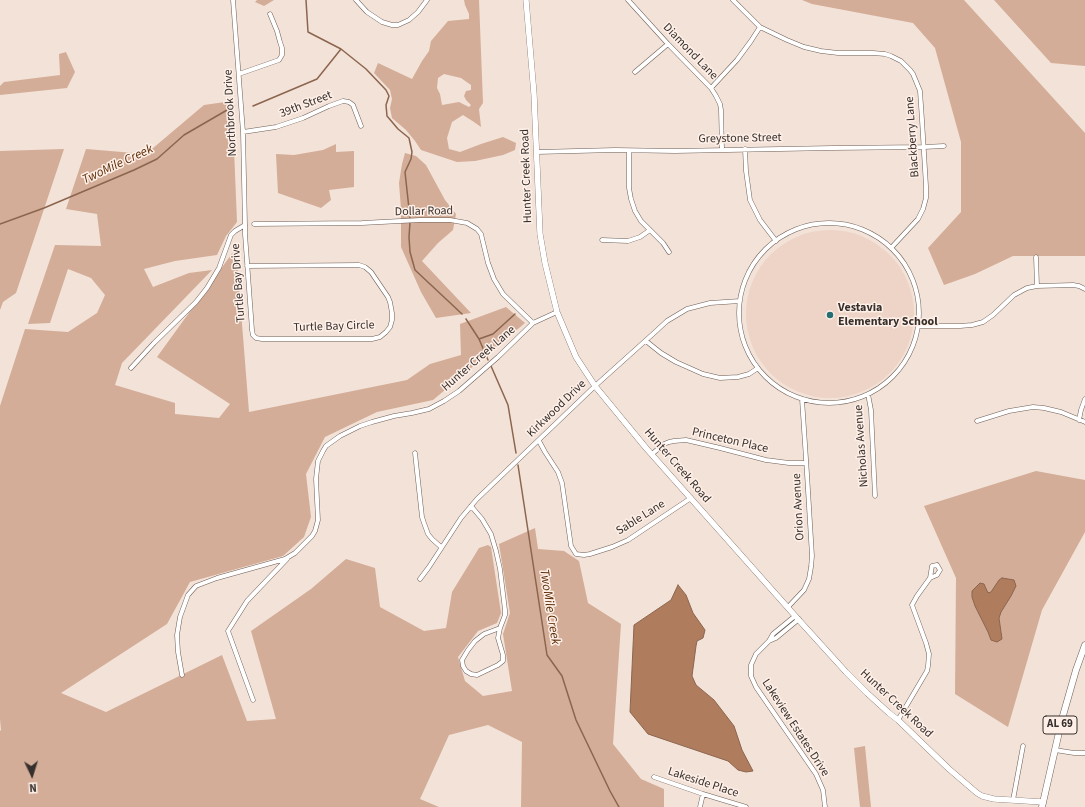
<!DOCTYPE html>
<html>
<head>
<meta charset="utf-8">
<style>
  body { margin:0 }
  #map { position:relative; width:1085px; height:807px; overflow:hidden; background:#f3e2d8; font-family:"Source Sans 3",sans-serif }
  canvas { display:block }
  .north { position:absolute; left:12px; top:755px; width:40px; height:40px; -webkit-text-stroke:3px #fef0e8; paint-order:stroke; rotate:176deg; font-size:11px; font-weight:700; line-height:16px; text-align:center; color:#362f2b }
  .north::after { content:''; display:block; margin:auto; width:14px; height:18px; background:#362f2b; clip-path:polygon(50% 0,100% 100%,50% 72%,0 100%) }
</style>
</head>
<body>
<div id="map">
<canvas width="1085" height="807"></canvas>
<div class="north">N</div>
</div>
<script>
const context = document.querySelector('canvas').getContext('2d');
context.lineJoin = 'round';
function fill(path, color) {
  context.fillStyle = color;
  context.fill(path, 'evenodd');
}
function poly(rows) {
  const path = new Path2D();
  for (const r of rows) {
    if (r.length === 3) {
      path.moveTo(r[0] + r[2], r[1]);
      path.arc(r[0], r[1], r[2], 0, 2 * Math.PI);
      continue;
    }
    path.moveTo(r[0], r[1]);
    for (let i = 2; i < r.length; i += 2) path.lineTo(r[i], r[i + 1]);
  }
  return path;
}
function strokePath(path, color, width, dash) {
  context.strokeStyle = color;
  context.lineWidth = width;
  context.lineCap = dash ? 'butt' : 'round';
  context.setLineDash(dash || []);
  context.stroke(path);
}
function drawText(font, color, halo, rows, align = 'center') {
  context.font = font + ' "Source Sans 3",sans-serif';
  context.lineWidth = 3;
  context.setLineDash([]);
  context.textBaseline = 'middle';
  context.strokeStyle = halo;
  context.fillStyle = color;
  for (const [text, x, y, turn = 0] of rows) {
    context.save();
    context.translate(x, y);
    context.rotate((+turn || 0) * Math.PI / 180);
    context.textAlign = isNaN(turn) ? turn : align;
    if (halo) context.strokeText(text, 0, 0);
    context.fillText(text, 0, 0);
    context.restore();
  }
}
fill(poly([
  [830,314,84]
]), '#edd4c6');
fill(poly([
  [257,0,274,0,264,6,255,2],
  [464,0,479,0,483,103,479,109,481,127,474,122,463,115,452,122,447,138,449,149,460,152,481,144,503,137,516,143,515,150,503,155,475,161,457,162,421,150,415,141,406,130,392,118,390,108,392,99,390,90,374,73,378,63,412,79,422,61,429,51,431,41,448,21,469,19,469,14,465,5],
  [444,74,461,78,471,85,471,90,466,91,464,96,466,100,471,105,469,107,459,102,442,105,440,94,437,88,438,78],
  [802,0,964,0,1085,133,1085,256,1013,256,975,274,944,285,928,248,961,212,961,142,935,48,913,23,812,4],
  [994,0,1085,0,1085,66,1051,63],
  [66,52,75,72,67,88,0,95,0,86,4,82,60,75,59,54],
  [232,101,237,222,226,236,217,255,175,261,144,269,153,287,189,273,212,270,122,363,115,385,175,403,175,414,219,418,230,404,157,357,236,248,249,412,407,380,430,364,461,355,460,324,506,307,525,323,433,400,377,412,325,437,306,474,311,517,304,537,283,556,190,582,167,624,61,693,106,712,222,655,247,721,276,719,251,631,311,589,346,559,375,568,380,607,424,631,446,628,452,592,479,548,488,545,491,547,501,613,497,623,478,631,458,657,465,681,483,696,512,691,503,634,510,613,499,544,535,528,538,549,564,551,579,561,588,603,621,624,613,744,641,779,664,789,664,807,521,807,522,742,488,725,449,735,420,799,439,807,0,807,0,731,1,730,0,719,0,406,25,329,68,332,97,313,105,295,91,278,68,269,50,323,28,324,55,245,101,246,97,214,66,209,86,149,146,154,204,105],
  [336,144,336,152,354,151,354,187,329,190,331,200,321,208,278,193,276,154,294,155,323,150],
  [64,149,16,293,3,302,0,310,0,151],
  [405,153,416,156,426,165,445,200,456,214,453,230,438,243,422,261,471,313,436,318,421,292,401,247,401,209,399,183,402,164],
  [1036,471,1085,480,1085,532,1042,610,1008,727,955,694,956,578,924,506],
  [865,746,871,807,860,807,854,748]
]), '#d3ad97');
const water = poly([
  [1002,578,1014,580,1016,586,1011,596,1001,612,999,618,1002,639,997,642,991,640,988,632,975,606,972,597,972,591,980,583,984,584,988,593,991,592,999,580,1002,578],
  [678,585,686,595,693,613,705,630,703,638,697,641,696,646,692,676,696,685,714,700,734,726,742,750,753,771,746,772,738,770,728,761,648,734,630,712,634,625,671,600,678,585]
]);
fill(water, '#af7c5d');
strokePath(water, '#8b654e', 1);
strokePath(poly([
  [341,49,366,69,386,90,389,96,386,105,387,116,398,129,409,138,412,152,411,159,405,172,410,218],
  [253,106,317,79,341,49,308,32,306,0],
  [410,222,409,237,410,252,415,270,462,314],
  [0,224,44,208,134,170,157,159,184,135,234,106],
  [466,319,479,339,488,360],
  [479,339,493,334,515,314],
  [491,366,508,405,516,453],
  [518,465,547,655,562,676,576,720,610,791,619,807]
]), '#8b654e', 1.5);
const minor = poly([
  [233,0,243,132,245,225,245,234,252,330,253,335,256,338,262,339,372,339,380,337,386,332,390,327,392,320,392,313,390,302,388,297,371,272,365,267,359,265,247,266],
  [356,0,367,12,382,22,392,25,398,25,409,20,418,12,427,0],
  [628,0,668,44,711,88,716,96,720,104,721,110,722,149],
  [733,0,760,27,787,40,804,47,821,51,838,53,873,53,885,54,891,56,901,61,910,70,913,74,920,91,922,120,926,186,926,198,923,209,918,219,891,248],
  [635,72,668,44],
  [239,74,279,60,282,55,282,48,280,42,277,31,270,14],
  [711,88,737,60,751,41,760,27],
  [243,132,276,127,303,118,329,106,343,101,349,102,353,105,361,126],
  [745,149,746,171,750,200,760,220,776,241],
  [629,151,629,188,631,199,635,211,641,221,663,243,669,252],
  [537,152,615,150,675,151,833,148,924,147,944,146],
  [829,313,90],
  [254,224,362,223,420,220,450,220,467,223,477,229,481,234,488,263,494,279,503,294,533,323],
  [602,240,628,241,640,237,650,230],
  [1036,257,1037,286],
  [918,326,960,326,972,325,983,322,993,315,1014,295,1027,288,1037,286,1073,285,1079,286,1085,289],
  [646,341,661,353,676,362,703,374,720,378,738,377,749,374,758,368],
  [131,368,154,343,196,302,207,288,219,268,231,235,235,231,245,225],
  [868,394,871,410,875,496],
  [1079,420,1081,410,1085,399],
  [977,421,1009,411,1033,407,1044,408,1061,412,1085,422],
  [539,441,545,452,558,472,562,483,571,546,576,554,584,555,590,554,612,547,628,540,691,498],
  [415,453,422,517,424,523,428,534,432,539,441,547],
  [652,454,664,444,669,442,674,441,686,440,720,448,766,460,789,463,806,463],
  [471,506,482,519,491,534,496,551,500,569,505,610,505,615,500,628],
  [937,565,940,570,937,575,930,578,932,566,937,565],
  [420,579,429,567,461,518,477,499,595,386,654,333,667,321,687,309,710,303,740,301],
  [788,607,804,590,809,579,811,567,812,556,807,474,802,399],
  [795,616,773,634,769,641,756,654,751,665,751,676,756,687,816,774,823,790,825,807],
  [500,628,498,638,503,655,503,661,498,665,477,675,471,674,466,671,463,666,462,660,468,650,475,641,484,634,500,628],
  [769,641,776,638,799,619],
  [182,675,178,652,177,635,180,617,188,595,196,586,217,578,285,559,295,553,312,536,315,531,318,520,316,479,318,461,323,451,326,446,340,436,360,426,372,422,394,416,412,413,429,409,444,401,459,391,498,357,533,323,557,312],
  [253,700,228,631,247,601,287,559],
  [898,720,927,671,928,666,929,654,926,643,912,605,917,596,930,578],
  [1055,750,1074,753,1085,753],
  [654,777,703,794,746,807],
  [1013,800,1023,746],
  [700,807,703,794]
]);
const secondary = poly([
  [526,0,534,94,540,234,545,263,557,312,576,357,595,386,646,448,797,618,846,672,867,693,889,713,898,720,949,769,977,793,982,796,994,799,1043,802]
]);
const primary = poly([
  [1042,807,1062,719,1076,670,1085,645]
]);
strokePath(minor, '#6d5e56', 5);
strokePath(secondary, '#6d5e56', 6);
strokePath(primary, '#6d5e56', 7);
strokePath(minor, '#fff', 4);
strokePath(secondary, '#fff', 5.5);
strokePath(primary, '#fff', 6);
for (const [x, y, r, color] of [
  [830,315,4,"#246f74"]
]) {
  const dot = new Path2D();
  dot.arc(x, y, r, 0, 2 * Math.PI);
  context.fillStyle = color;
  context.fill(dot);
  strokePath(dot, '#fef0e8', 1.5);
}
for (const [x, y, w] of [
  [1060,725,34]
]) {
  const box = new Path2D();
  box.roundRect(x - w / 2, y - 9, w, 18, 3);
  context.fillStyle = '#fef0e8';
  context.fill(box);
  strokePath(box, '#362f2b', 1);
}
drawText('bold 11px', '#362f2b', null, [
  ["AL 69",1060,725]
]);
drawText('12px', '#362f2b', '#fef0e8', [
  ["Diamond Lane",690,52,46],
  ["39th Street",306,105,-21],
  ["Northbrook Drive",231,113,-93],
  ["Blackberry Lane",913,137,-94],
  ["Greystone Street",740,139,-1],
  ["Hunter Creek Road",527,176,-92],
  ["Dollar Road",424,212,-1],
  ["Turtle Bay Drive",239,283,-94],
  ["Turtle Bay Circle",334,327,-2],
  ["Hunter Creek Lane",479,359,-41],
  ["Kirkwood Drive",557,409,-44],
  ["Princeton Place",730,441,13],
  ["Nicholas Avenue",862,446,-94],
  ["Hunter Creek Road",677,466,49],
  ["Orion Avenue",799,507,-93],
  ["Sable Lane",641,518,-32],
  ["Hunter Creek Road",896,704,43],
  ["Lakeview Estates Drive",795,728,57],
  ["Lakeside Place",703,783,18]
]);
drawText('bold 12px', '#362f2b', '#fef0e8', [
  ["Vestavia",838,308],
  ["Elementary School",838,322]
], 'left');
drawText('italic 13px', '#5d2c05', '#fef0e8', [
  ["TwoMile Creek",118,165,-25],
  ["TwoMile Creek",549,607,81]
]);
</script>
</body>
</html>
